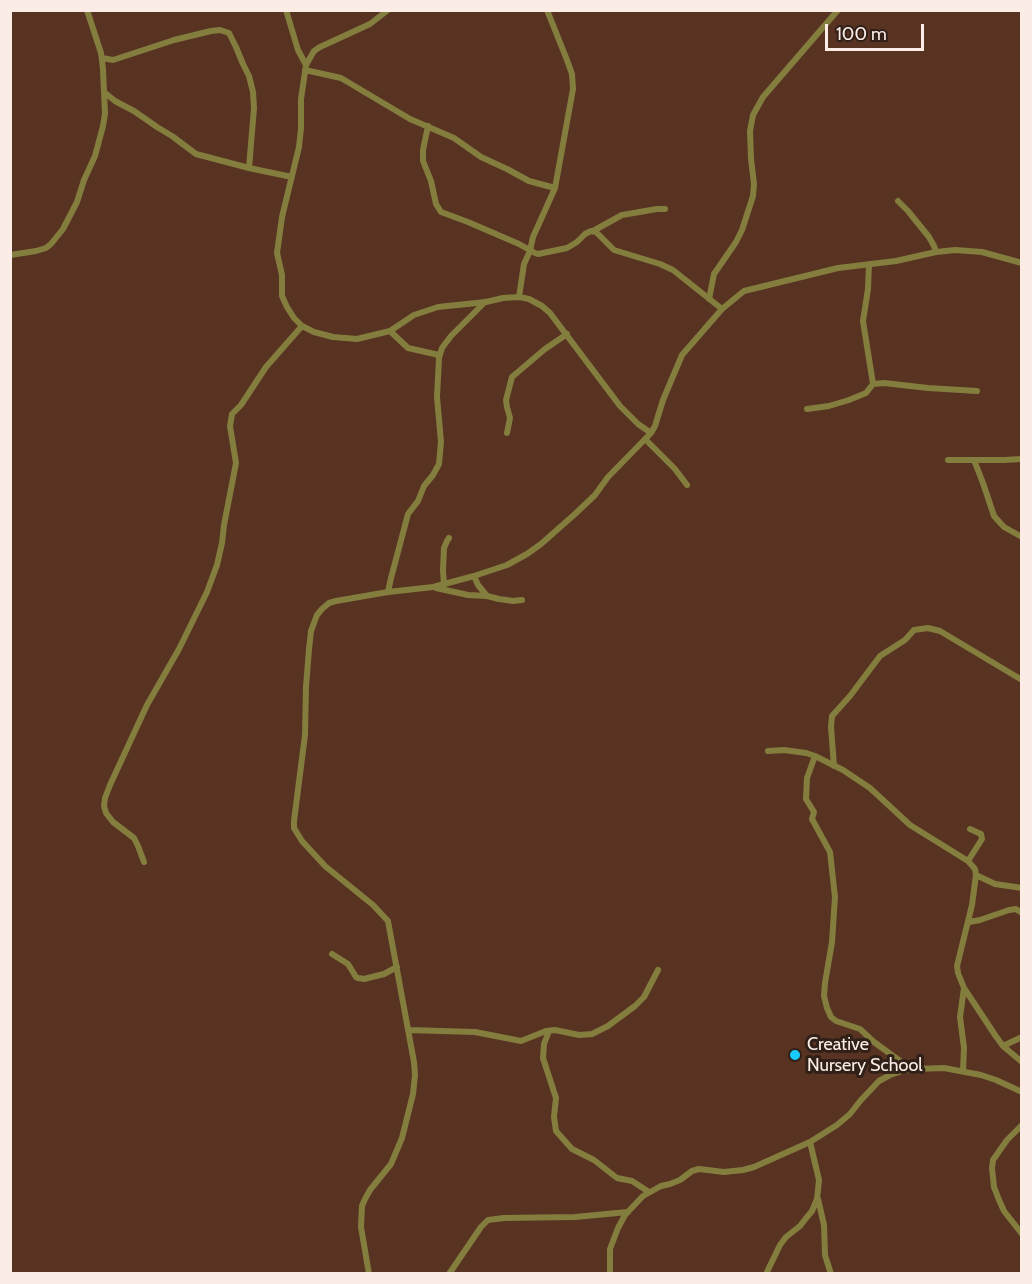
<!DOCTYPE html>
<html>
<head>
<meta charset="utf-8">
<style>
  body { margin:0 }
  #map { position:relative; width:1032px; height:1284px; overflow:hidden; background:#583322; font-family:Cabin,sans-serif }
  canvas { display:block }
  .frame { position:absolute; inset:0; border:12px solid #fbede6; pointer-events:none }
  .scale { position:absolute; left:825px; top:24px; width:99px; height:27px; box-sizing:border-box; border:3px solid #fbede6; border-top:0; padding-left:8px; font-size:18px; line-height:21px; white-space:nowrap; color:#fbede6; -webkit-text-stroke:4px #312018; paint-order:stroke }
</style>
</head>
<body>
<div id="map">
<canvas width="1032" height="1284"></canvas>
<div class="frame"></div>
<div class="scale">100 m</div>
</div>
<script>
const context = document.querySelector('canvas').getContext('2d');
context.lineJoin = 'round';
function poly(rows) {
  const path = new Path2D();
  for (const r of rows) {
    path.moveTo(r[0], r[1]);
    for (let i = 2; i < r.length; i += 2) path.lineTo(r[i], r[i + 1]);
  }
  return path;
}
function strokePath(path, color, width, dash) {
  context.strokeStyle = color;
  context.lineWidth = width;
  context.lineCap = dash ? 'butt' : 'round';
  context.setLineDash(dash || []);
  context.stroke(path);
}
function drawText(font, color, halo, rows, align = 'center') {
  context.font = font + ' Cabin,sans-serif';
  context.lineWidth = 6;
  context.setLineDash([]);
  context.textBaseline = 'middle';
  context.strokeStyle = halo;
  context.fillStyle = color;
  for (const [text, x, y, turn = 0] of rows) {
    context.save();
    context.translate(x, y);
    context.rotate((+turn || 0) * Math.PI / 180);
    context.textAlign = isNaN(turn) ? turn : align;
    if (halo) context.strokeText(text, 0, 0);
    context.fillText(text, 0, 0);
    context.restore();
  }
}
strokePath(poly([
  [286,10,298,50,306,65],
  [388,10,370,24,320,47,314,51,306,65,301,99,301,128,299,147,282,217,277,253,282,275,282,296,287,307,294,318,302,326,314,332,333,337,357,339,390,331,414,315,438,307,486,302,503,298,519,297,529,299,542,306,550,313,620,406,638,424,651,433],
  [102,58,113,60,174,40,211,31,220,30,229,33,236,47,243,64,249,76,253,92,254,108,249,168],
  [305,70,341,78,410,119,454,138,481,157,507,169,529,181,555,188],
  [104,92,115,101,134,111,157,127,172,136,196,154,249,168,292,177],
  [428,126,423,150,423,161,431,181,436,204,441,212,468,222,519,244,535,253,538,254,567,248,577,242,585,234,591,231,596,232,614,250,660,264,673,270,722,309],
  [898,201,908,211,929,237,934,246,936,252],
  [593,231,622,215,657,209,665,209],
  [10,255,36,251,46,248,51,244,63,229,77,202,84,180,95,156,103,126,105,114,103,69,101,53,87,10],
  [869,264,868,289,863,321,873,384],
  [519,297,524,264,530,251,533,237,555,188,573,89,572,74,567,60,547,10],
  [709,299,714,274,736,242,742,230,753,196,754,184,751,159,750,131,753,115,763,97,838,10],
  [390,331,408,348,439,355],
  [807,409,829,406,849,400,866,393,873,384,884,383,928,388,977,391],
  [507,433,510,418,507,407,506,400,512,377,545,349,567,334],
  [645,439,675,469,687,485],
  [948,460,1004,460,1022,459],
  [974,460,983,483,994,516,1004,527,1022,537],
  [474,576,478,585,487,596],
  [444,585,443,570,444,548,447,541,449,538],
  [436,588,468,595,487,596,499,599,513,601,522,600],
  [388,592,391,578,408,514,418,501,424,486,433,475,439,464,441,442,437,397,439,358,442,348,451,336,485,302],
  [768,751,784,750,806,753,815,756,843,770,870,788,910,825,968,861,975,869,976,875,972,905,957,966,958,973,964,988,960,1017,964,1048,963,1071],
  [815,756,807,778,806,799,814,812,812,819,830,852,835,897,832,942,825,983,824,996,827,1008,831,1017,836,1021,860,1029,874,1042,911,1069],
  [834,766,831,727,832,716,850,696,880,656,905,640,914,630,928,628,940,631,1022,680],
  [968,861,982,839,981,834,970,829],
  [144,862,138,846,134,838,113,822,106,813,104,806,105,798,110,785,147,705,179,649,207,592,217,565,222,543,224,525,236,463,230,426,232,414,241,405,266,367,302,326],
  [976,875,995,884,1022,888],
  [969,922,980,920,1009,910,1016,909,1022,913],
  [332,954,348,964,356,977,358,978,364,979,384,974,397,967],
  [964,988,995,1035,1003,1046,1022,1062],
  [408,1030,475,1032,521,1041,546,1031,555,1030,579,1035,592,1034,608,1026,635,1006,644,997,658,970],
  [549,1031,544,1044,543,1058,556,1098,554,1117,556,1131,572,1149,594,1160,617,1178,632,1181,649,1192],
  [1003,1046,1022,1037],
  [1022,1125,1007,1140,993,1160,992,1168,994,1187,999,1200,1004,1211,1022,1234],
  [818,1199,824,1225,825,1255,831,1274],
  [369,1274,361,1227,362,1206,365,1199,370,1190,391,1164,402,1138,413,1094,415,1075,414,1062,388,921,373,905,325,866,302,841,294,828,294,821,305,735,306,687,309,649,311,631,317,615,322,609,329,603,336,601,388,592,433,587,474,576,507,565,527,554,541,544,575,514,595,495,608,477,651,433,655,426,663,400,682,355,722,309,744,291,838,268,896,261,936,252,955,250,982,252,1022,263],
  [449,1274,481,1227,488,1220,504,1218,575,1217,628,1212],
  [610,1274,610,1249,618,1228,625,1215,643,1196,661,1186,670,1184,680,1180,692,1171,699,1169,724,1172,743,1170,754,1167,810,1142,837,1125,850,1114,861,1100,879,1081,890,1075,902,1071,915,1069,944,1068,981,1075,996,1080,1022,1092],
  [766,1274,780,1245,786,1237,800,1226,807,1217,812,1211,817,1199,819,1180,810,1142]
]), '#837e3e', 6);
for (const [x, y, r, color] of [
  [795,1055,6,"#16cafb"]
]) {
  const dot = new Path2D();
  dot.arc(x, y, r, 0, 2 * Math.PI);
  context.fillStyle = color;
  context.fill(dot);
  strokePath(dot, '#312018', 2);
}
drawText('18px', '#fbede6', '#312018', [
  ["Creative",807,1045],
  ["Nursery School",807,1066]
], 'left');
</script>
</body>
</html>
